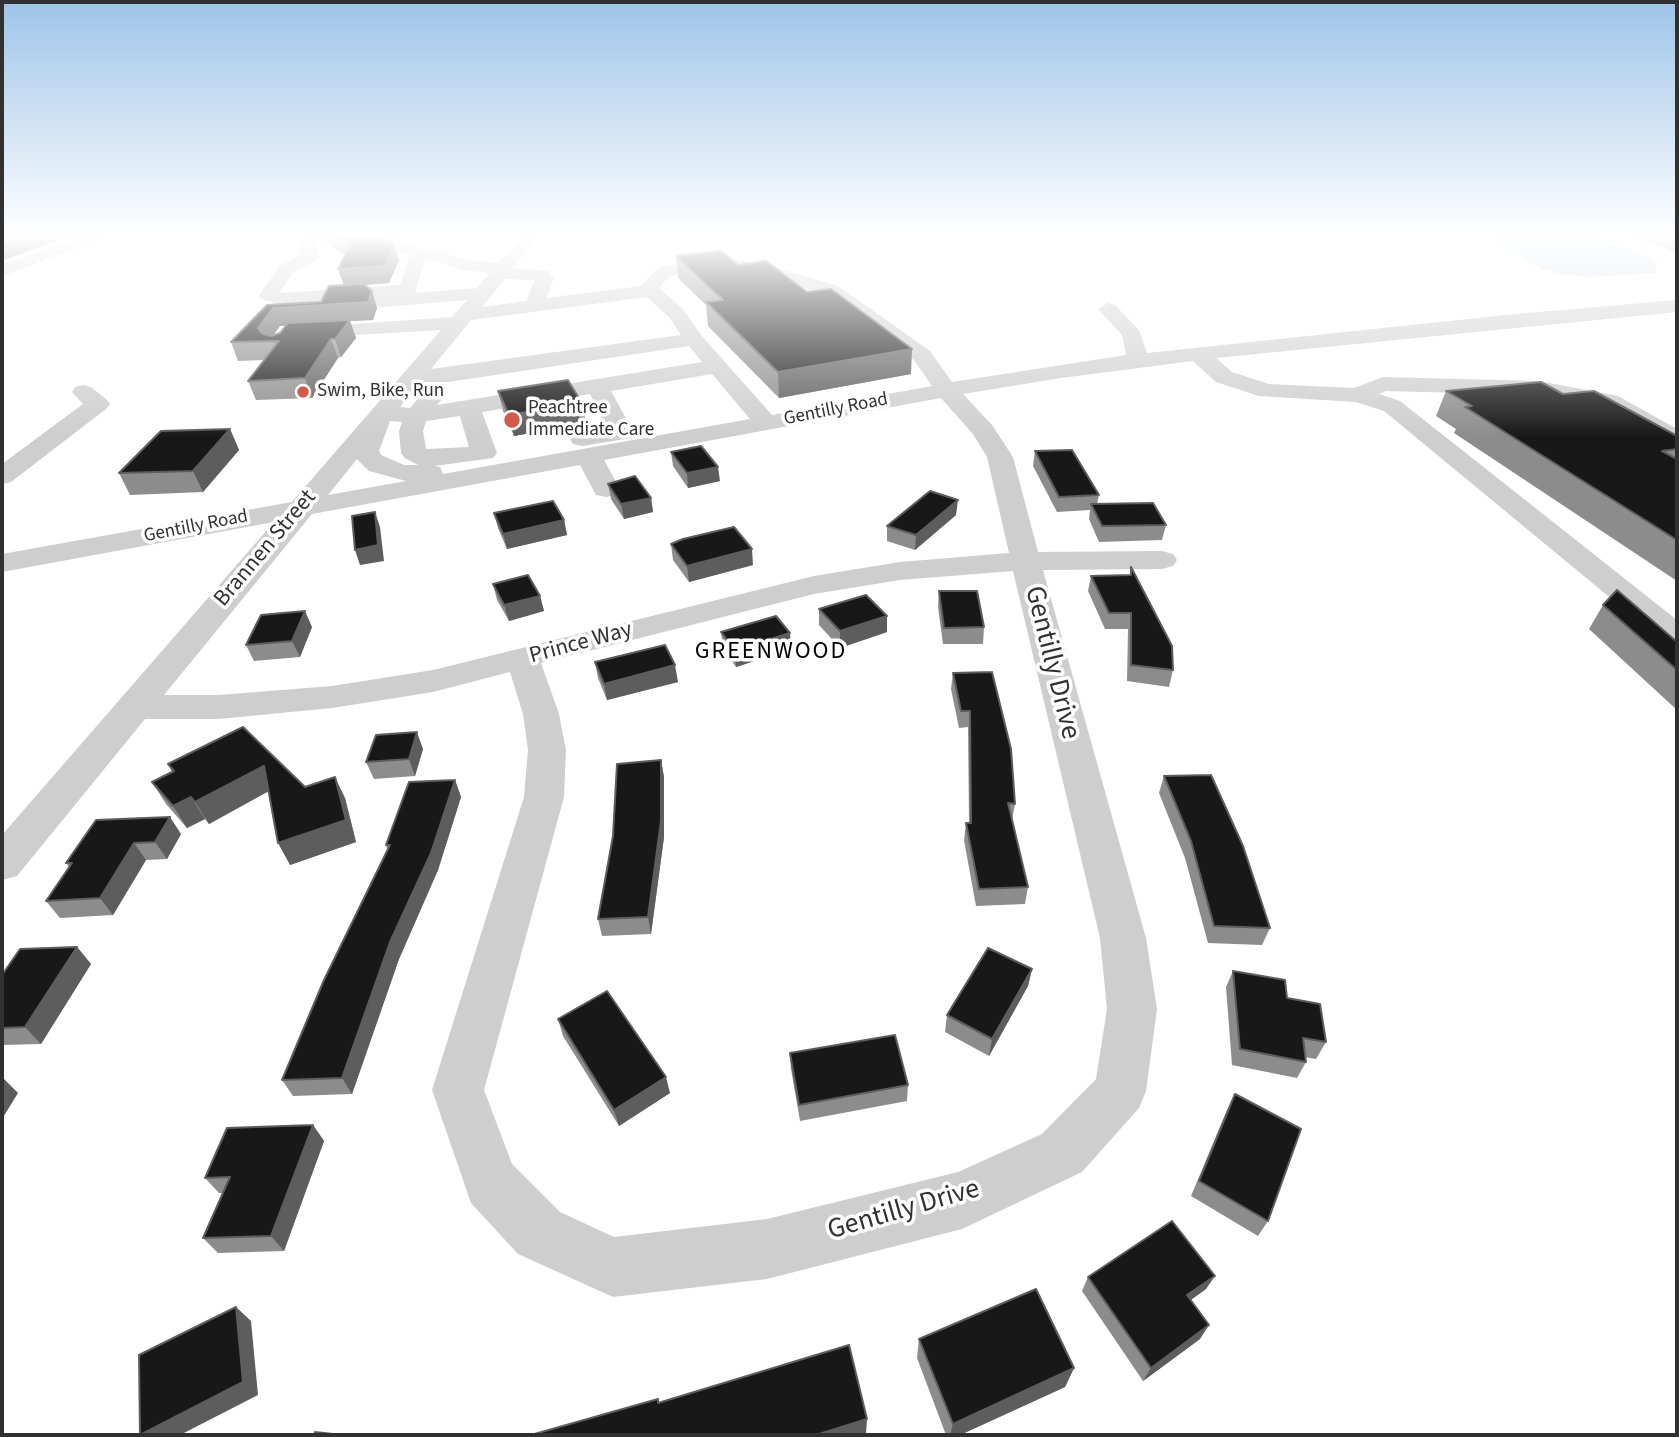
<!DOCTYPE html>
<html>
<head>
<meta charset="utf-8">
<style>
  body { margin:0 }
  #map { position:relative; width:1679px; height:1437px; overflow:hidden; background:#fff; font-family:"Source Sans 3",sans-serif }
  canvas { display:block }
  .frame { position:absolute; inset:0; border:4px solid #313131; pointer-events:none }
</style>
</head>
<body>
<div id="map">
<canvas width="1679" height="1437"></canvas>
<div class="frame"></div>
</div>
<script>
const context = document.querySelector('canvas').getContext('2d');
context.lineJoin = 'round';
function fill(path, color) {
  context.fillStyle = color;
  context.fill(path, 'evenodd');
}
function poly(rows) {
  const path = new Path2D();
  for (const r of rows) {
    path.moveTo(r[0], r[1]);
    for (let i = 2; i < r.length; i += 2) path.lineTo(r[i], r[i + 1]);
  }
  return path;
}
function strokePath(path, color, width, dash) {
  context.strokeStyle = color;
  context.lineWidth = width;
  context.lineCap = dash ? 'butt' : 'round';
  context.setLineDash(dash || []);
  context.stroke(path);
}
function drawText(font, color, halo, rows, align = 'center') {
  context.font = font + ' "Source Sans 3",sans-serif';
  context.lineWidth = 7;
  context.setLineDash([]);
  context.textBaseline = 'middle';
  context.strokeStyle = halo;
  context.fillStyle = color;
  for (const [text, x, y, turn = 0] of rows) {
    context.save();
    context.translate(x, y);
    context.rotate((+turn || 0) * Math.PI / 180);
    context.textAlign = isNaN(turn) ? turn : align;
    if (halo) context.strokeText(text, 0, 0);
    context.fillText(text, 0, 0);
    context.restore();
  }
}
fill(poly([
  [1486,236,1595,236,1654,259,1657,273,1589,277,1560,274,1539,268]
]), '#d0dbe9');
fill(poly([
  [81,236,103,236,101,239,2,276,2,265,81,236],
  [309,236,343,236,341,239,316,244,319,256,316,260,292,274,279,293,400,285,409,256,373,239,371,236,392,236,421,249,440,251,466,260,499,263,523,236,539,236,513,268,548,271,554,278,546,298,641,286,659,267,665,266,728,259,759,263,838,286,930,351,952,382,1126,355,1122,335,1098,309,1108,303,1115,305,1139,330,1147,353,1515,314,1677,300,1677,312,1216,358,1232,372,1269,384,1354,388,1383,377,1539,381,1618,396,1677,429,1677,446,1668,444,1603,407,1539,395,1386,391,1379,394,1400,401,1677,620,1677,646,1665,643,1384,411,1356,402,1259,396,1216,382,1193,361,1061,378,963,394,992,425,1013,457,1038,552,1162,551,1173,554,1177,560,1173,566,1162,569,1043,570,1146,938,1157,1009,1146,1091,1139,1108,1082,1172,962,1229,767,1279,613,1297,518,1254,471,1203,432,1090,524,797,528,750,523,714,510,672,433,692,332,708,219,719,145,719,17,876,2,880,2,835,274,522,2,572,2,554,292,502,441,330,305,338,298,336,295,332,298,328,452,317,467,300,382,307,375,305,372,301,375,298,280,305,261,299,259,295,280,266,301,254,299,241,301,238,309,236],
  [425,260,437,261,463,270,490,273,477,288,415,293,425,260],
  [728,269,757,273,824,294,914,360,932,386,772,415,701,335,683,309,659,288,670,276,728,269],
  [505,279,535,280,526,301,482,307,505,279],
  [647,297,669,317,681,335,431,369,471,320,647,297],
  [689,346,702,362,437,405,443,398,439,393,431,391,423,393,410,408,400,407,420,382,448,382,689,346],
  [712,374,750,419,443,474,440,467,434,466,493,458,497,453,482,412,590,394,607,428,573,434,570,439,573,444,582,446,631,438,634,433,611,391,712,374],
  [941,398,973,434,987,457,1009,553,900,562,814,576,433,670,332,686,219,695,164,695,312,514,580,465,596,495,606,497,616,495,620,489,604,460,941,398],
  [460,416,469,447,426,449,423,431,426,421,460,416],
  [390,421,402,422,399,431,401,453,405,458,418,465,404,465,381,455,379,451,390,421],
  [357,459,369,471,406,481,328,495,357,459],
  [1013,571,1100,938,1107,1009,1096,1079,1042,1134,958,1172,767,1219,614,1237,560,1212,512,1164,484,1090,564,797,566,750,559,714,541,663,814,594,900,580,1013,571],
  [83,385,91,387,106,399,110,404,106,409,11,482,2,484,2,464,83,404,72,392,75,387,83,385]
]), '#cecece');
fill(poly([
  [326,236,381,236,399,260,389,283,365,285,372,291,377,308,373,320,350,321,356,338,341,357,338,358,312,398,256,400,248,381,264,360,238,361,231,342,321,302,343,285,345,255,329,244],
  [280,326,286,326,280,333,273,335],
  [1630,236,1677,236,1677,252],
  [676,256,738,265,911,374,779,398,708,326,706,305,678,278],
  [498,391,582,403,586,423,514,436,503,411],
  [1446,391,1563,394,1677,436,1677,581,1454,433,1456,429,1436,416],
  [230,429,239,450,203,492,130,495,119,473],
  [1035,451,1099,495,1097,504,1166,525,1162,540,1099,542,1089,519,1090,510,1057,512,1033,466],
  [671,452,720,481,688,488,673,466],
  [608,484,651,498,653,512,624,519,611,499],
  [494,513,564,520,567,535,507,549,498,528],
  [956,515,915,550,887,541,887,526],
  [671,544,753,565,689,582,673,560],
  [1131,567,1173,670,1169,687,1127,681,1128,629,1105,629,1088,591,1091,576,1130,575],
  [493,584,540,596,544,611,509,621,497,600],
  [939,591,984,627,983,644,943,644,938,607],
  [1603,605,1677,642,1677,710,1589,629],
  [819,609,887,616,887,632,840,648,819,625],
  [312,627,300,657,254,661,246,645],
  [721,632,791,649,736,667,723,648],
  [595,662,678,682,607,700,598,678],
  [953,673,1015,804,1012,820,1028,887,1025,904,976,906,964,840,966,823,969,823,968,727,959,728,951,689],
  [423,749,415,776,374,779,366,762],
  [661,760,664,777,664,837,651,934,602,936,598,919],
  [168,764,305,787,345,798,356,842,290,865,269,791,209,824,205,819,187,828,166,804,152,782,172,772],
  [1164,776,1270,928,1262,945,1208,943,1185,858,1159,793],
  [455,780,461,797,438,870,399,959,352,1094,293,1096,282,1080,387,849,386,845],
  [96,820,181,834,167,859,146,860,113,915,60,918,46,901,69,867,66,863],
  [77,947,91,964,41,1044,2,1045,2,975],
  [1032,969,1028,986,989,1056,945,1032,947,1015],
  [1233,971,1287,998,1326,1042,1316,1059,1305,1057,1306,1062,1297,1078,1232,1065,1226,987],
  [558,1019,670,1093,619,1126,563,1036],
  [790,1053,908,1085,907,1101,800,1121,791,1069],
  [1235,1094,1268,1221,1258,1236,1191,1196,1227,1110],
  [313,1125,324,1141,284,1251,218,1253,203,1238,223,1193,219,1193,205,1178],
  [1088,1277,1206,1289,1191,1300,1200,1339,1143,1381,1082,1291],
  [919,1339,1074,1368,1065,1387,960,1435,946,1435,917,1358]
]), '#8c8c8c');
fill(poly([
  [19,236,69,236,2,261,2,242],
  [394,244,399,260,389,283,344,286,338,269],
  [372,291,377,308,373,320,350,321,356,338,341,357,335,339,348,322,280,326,269,341,258,328,273,308,368,302],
  [331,339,338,358,312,398,305,378],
  [912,349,911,374,779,398,778,372],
  [582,403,586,423,514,436,509,415],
  [230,429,239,450,203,492,193,471],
  [718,467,720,481,688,488,687,473],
  [651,498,653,512,624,519,621,504],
  [958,500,956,515,915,550,916,535],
  [375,512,380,527,384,561,360,565,355,550],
  [564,520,567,535,507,549,503,534],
  [752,549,753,565,689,582,687,566],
  [540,596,544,611,509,621,504,605],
  [305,611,312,627,300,657,292,641],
  [887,616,887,632,840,648,840,631],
  [790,633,791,649,736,667,735,650],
  [675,665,678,682,607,700,604,684],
  [417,732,423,749,415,776,409,759],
  [661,760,664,777,664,837,651,934,648,917],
  [264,766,276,787,209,824,195,802],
  [335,777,345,798,356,842,290,865,278,843],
  [455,780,461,797,438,870,399,959,352,1094,342,1078,390,942],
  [191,797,205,819,187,828,173,806],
  [170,817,181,834,167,859,155,842],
  [134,843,146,860,113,915,100,898],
  [77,947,91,964,41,1044,25,1027],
  [1032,969,1028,986,989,1056,992,1039],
  [2,1077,18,1093,2,1119],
  [666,1077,670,1093,619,1126,614,1110],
  [313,1125,324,1141,284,1251,271,1236],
  [1215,1276,1206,1289,1178,1309,1187,1295],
  [236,1307,251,1321,258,1395,180,1435,140,1435],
  [1209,1325,1200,1339,1143,1381,1151,1368],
  [1074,1368,1065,1387,960,1435,950,1435,953,1424],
  [867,1419,866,1434,861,1435,816,1435]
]), '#5d5d5d');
const building = poly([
  [2,236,19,236,2,242,2,236],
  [335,236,381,236,394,244,385,266,338,269,350,246,335,236],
  [721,251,738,265,766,261,807,292,831,289,912,349,778,372,706,302,723,300,676,256,721,251],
  [364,284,372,291,368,302,273,308,258,328,263,334,272,336,280,333,288,323,350,320,335,339,331,339,305,378,248,381,279,341,231,342,267,305,321,302,329,286,364,284],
  [568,380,582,403,509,415,498,391,568,380],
  [1541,382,1563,394,1594,391,1677,436,1677,449,1662,451,1677,459,1677,540,1465,407,1472,406,1446,391,1541,382],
  [230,429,193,471,119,473,161,431,230,429],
  [701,446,718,467,687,473,671,452,701,446],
  [1072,450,1099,495,1059,497,1035,451,1072,450],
  [635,476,651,498,621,504,608,484,635,476],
  [930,491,958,500,916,535,887,526,930,491],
  [553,501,564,520,503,534,494,513,553,501],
  [1153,503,1166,525,1102,526,1091,504,1153,503],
  [375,512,378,545,355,550,352,516,375,512],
  [734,527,752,549,687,566,671,544,683,539,734,527],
  [1131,567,1172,646,1173,670,1131,665,1131,613,1109,613,1091,576,1131,575,1131,567],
  [528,575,540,596,504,605,493,584,528,575],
  [1617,590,1677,642,1677,670,1603,605,1617,590],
  [939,591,977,591,984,627,944,628,939,591],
  [866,595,887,616,840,631,819,609,866,595],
  [305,611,292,641,246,645,261,615,305,611],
  [776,616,790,633,735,650,721,632,776,616],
  [665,645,675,665,604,684,595,662,665,645],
  [992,672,1011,749,1015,804,1008,803,1028,887,979,889,966,823,971,823,970,711,961,711,953,673,992,672],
  [243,727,305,787,335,777,346,820,278,843,264,766,195,802,191,797,173,806,152,782,174,771,168,764,243,727],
  [417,732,409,759,366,762,376,735,417,732],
  [661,760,661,821,648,917,598,919,613,836,617,764,661,760],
  [1211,775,1243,846,1270,928,1214,926,1191,841,1164,776,1211,775],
  [455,780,431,853,390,942,342,1078,282,1080,324,980,390,845,386,845,409,782,455,780],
  [170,817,155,842,134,843,100,898,46,901,72,863,66,863,96,820,170,817],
  [77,947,25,1027,2,1028,2,975,20,949,77,947],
  [988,948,1032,969,992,1039,947,1015,988,948],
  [1233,971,1285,980,1287,998,1320,1004,1326,1042,1303,1038,1306,1062,1240,1049,1233,971],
  [607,991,666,1077,614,1110,558,1019,607,991],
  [895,1035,908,1085,799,1105,790,1053,895,1035],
  [1235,1094,1301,1129,1268,1221,1199,1181,1235,1094],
  [313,1125,271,1236,203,1238,230,1177,205,1178,227,1128,313,1125],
  [1172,1221,1215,1276,1187,1295,1209,1325,1151,1368,1088,1277,1172,1221],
  [1036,1289,1074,1368,953,1424,919,1339,1036,1289],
  [236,1307,243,1382,140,1435,139,1355,236,1307],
  [849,1345,867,1419,816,1435,531,1435,658,1399,658,1403,849,1345],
  [315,1432,342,1435,314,1435,315,1432]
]);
fill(building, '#181818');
strokePath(building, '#5d5d5d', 2);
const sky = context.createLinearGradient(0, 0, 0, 437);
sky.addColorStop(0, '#9ec4e8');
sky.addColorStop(0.54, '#fff');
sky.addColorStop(1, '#ffffff00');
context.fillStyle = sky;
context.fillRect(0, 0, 1679, 437);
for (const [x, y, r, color] of [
  [303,392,7,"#d15a4a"],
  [512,420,9,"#d15a4a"]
]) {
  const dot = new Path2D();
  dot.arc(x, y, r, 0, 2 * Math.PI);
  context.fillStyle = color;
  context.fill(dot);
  strokePath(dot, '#fff', 2.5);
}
drawText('19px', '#313131', '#fff', [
  ["Swim, Bike, Run",317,392],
  ["Peachtree",528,409],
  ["Immediate Care",528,431]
], 'left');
drawText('19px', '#313131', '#fff', [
  ["Gentilly Road",836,410,-11],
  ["Gentilly Road",196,527,-11]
]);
drawText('23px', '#313131', '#fff', [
  ["Brannen Street",266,549,-50],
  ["Prince Way",581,644,-15]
]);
context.letterSpacing = '2px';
drawText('24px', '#000', '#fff', [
  ["GREENWOOD",771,653]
]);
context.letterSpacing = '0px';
drawText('28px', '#313131', '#fff', [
  ["Gentilly Drive",1051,663,76],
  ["Gentilly Drive",904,1211,-16]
]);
</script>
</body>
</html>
